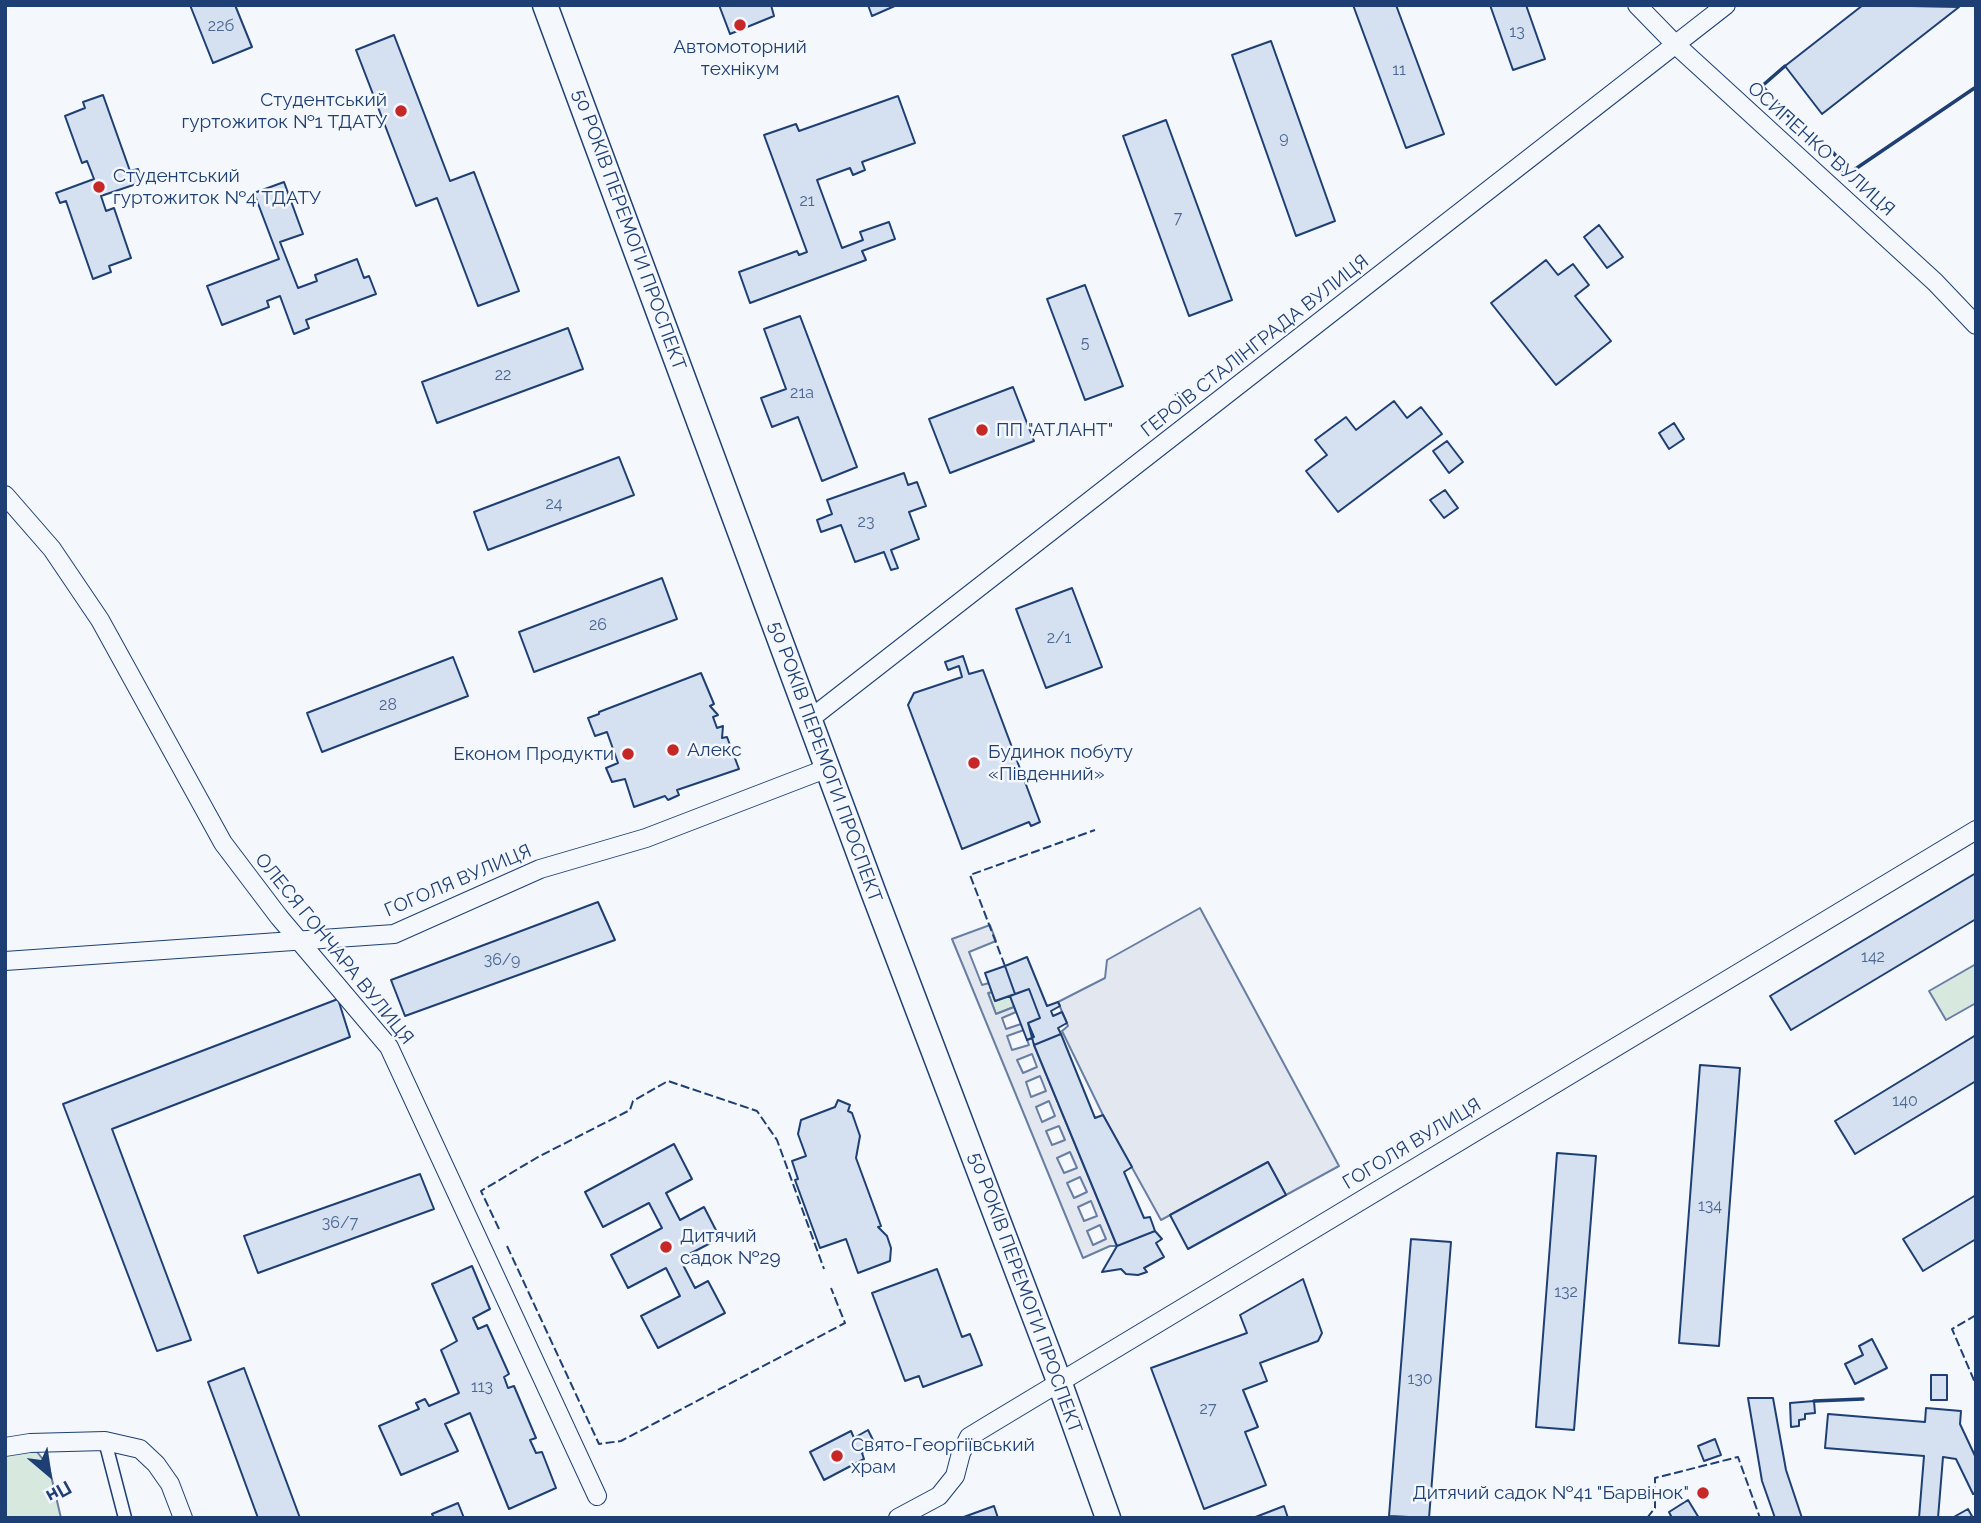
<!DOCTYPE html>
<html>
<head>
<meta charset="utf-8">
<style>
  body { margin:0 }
  #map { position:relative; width:1981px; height:1523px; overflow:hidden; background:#f4f7fb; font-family:Raleway,sans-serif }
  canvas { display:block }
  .frame { position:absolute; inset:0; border:7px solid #1d3f73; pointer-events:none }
  .north { position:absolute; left:14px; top:1439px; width:70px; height:70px; -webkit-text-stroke:5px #f4f7fb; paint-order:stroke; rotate:151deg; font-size:19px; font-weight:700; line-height:28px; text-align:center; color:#1d3f73 }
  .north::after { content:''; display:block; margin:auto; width:24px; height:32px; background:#1d3f73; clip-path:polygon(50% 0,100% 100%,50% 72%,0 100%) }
</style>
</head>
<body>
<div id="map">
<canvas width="1981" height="1523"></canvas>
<div class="frame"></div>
<div class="north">Пн</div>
</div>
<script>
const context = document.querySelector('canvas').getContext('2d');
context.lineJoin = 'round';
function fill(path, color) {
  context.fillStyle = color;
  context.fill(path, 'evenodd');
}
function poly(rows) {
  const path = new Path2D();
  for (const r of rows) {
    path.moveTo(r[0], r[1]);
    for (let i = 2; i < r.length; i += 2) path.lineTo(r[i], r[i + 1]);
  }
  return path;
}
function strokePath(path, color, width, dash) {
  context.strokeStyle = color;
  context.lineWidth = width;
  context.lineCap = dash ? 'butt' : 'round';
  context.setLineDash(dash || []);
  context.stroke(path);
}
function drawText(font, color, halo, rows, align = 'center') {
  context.font = font + ' Raleway,sans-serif';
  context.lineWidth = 5;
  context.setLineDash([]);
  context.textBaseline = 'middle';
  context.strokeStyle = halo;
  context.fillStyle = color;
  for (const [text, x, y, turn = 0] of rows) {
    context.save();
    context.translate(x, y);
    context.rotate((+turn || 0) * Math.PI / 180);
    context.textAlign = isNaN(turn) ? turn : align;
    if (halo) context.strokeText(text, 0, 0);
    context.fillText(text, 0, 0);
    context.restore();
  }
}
const green = poly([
  [1976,964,1976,1003,1946,1020,1929,991,1976,964],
  [992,992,995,1001,1010,996,1014,1007,996,1014,988,993,992,992],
  [30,1443,49,1467,61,1518,5,1518,5,1447,30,1443]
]);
fill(green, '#d7e8df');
strokePath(green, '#687fa3', 2);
const parking = poly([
  [1200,908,1339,1166,1286,1195,1268,1162,1161,1220,1103,1115,1062,1031,1068,1026,1058,1002,1105,978,1107,960,1200,908],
  [990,925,996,941,969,952,982,985,989,983,992,992,988,993,996,1014,1014,1007,1016,1012,1002,1018,1006,1029,1021,1024,1024,1030,1007,1036,1012,1050,1029,1045,1027,1040,1034,1037,1034,1045,1117,1246,1110,1246,1083,1258,952,939,990,925],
  [1032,1054,1037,1067,1023,1073,1017,1060,1032,1054],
  [1040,1076,1046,1091,1031,1097,1026,1082,1040,1076],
  [1049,1101,1055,1116,1042,1122,1036,1107,1049,1101],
  [1059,1126,1065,1140,1052,1145,1046,1131,1059,1126],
  [1070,1152,1077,1168,1064,1173,1057,1158,1070,1152],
  [1080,1177,1087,1192,1074,1198,1067,1183,1080,1177],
  [1091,1201,1097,1216,1084,1221,1078,1207,1091,1201],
  [1100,1225,1106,1239,1093,1245,1087,1231,1100,1225]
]);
fill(parking, '#e3e8f0');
strokePath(parking, '#687fa3', 2);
const building = poly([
  [190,5,235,5,252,47,213,63,190,5],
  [719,5,771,5,774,16,730,34,719,5],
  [868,5,897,5,872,16,868,5],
  [1353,5,1396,5,1444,134,1406,148,1353,5],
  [1490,5,1526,5,1545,59,1513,70,1490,5],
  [1863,5,1959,7,1822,114,1785,66,1863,5],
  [394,35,450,181,474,172,519,291,478,306,437,198,416,206,356,50,394,35],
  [1271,41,1335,221,1296,236,1232,55,1271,41],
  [103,95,130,171,138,169,142,182,101,196,106,211,114,208,131,258,109,266,111,272,93,279,66,201,60,203,56,193,94,179,87,161,82,163,65,116,85,108,83,102,103,95],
  [898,96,915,143,862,162,865,170,853,175,850,168,817,180,842,248,863,240,860,232,889,222,895,239,862,251,866,260,750,303,739,272,797,251,799,255,807,252,764,135,796,124,799,131,898,96],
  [1166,120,1232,300,1189,316,1123,136,1166,120],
  [284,182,303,234,280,242,298,288,317,281,315,275,357,259,364,278,369,276,376,294,306,320,309,328,294,334,280,296,267,301,269,307,222,325,207,286,279,259,254,193,284,182],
  [1599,225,1623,257,1607,268,1584,237,1599,225],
  [1546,260,1558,275,1573,264,1589,285,1575,296,1611,341,1556,385,1491,303,1546,260],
  [1085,285,1123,386,1085,400,1047,299,1085,285],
  [800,316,857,467,822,481,798,417,772,427,761,398,786,389,764,329,800,316],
  [568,328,583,369,437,423,422,382,568,328],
  [1013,387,1034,441,950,473,929,419,1013,387],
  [1394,401,1407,418,1421,407,1442,434,1338,512,1306,471,1327,455,1315,440,1346,417,1356,430,1394,401],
  [1674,423,1684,439,1669,449,1659,433,1674,423],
  [1447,441,1463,462,1449,473,1433,451,1447,441],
  [619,457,634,495,488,550,474,512,619,457],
  [904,473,908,485,917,482,926,506,909,512,919,539,891,550,898,568,891,570,884,552,855,562,841,525,821,532,817,520,832,514,827,500,904,473],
  [1445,490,1458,508,1444,518,1430,500,1445,490],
  [662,578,677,619,534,672,519,632,662,578],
  [1072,588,1102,667,1046,688,1016,609,1072,588],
  [963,656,969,674,983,670,1040,822,1031,826,1029,822,962,849,908,705,914,693,962,677,959,666,948,670,945,662,963,656],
  [453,657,468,696,322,752,307,713,453,657],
  [701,673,714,704,710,706,718,715,713,717,717,728,723,726,722,738,727,737,739,769,677,790,679,795,668,800,665,796,634,807,625,779,612,782,606,768,618,763,607,732,595,736,588,718,599,714,599,712,701,673],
  [1976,873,1976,919,1791,1030,1770,996,1976,873],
  [598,902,615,940,405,1016,391,980,598,902],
  [1027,957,1047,1006,1058,1002,1060,1006,1051,1011,1053,1016,1062,1012,1067,1023,1058,1028,1061,1034,1034,1045,1028,1023,1040,1018,1029,989,1015,994,1005,966,1027,957],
  [1005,966,1015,994,995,1001,985,973,1005,966],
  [1029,989,1040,1018,1028,1023,1034,1037,1027,1040,1010,996,1029,989],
  [338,999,350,1037,112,1129,191,1340,157,1351,63,1104,338,999],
  [1061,1034,1095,1118,1103,1115,1132,1167,1124,1172,1144,1218,1150,1217,1155,1231,1117,1246,1034,1045,1061,1034],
  [1976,1035,1976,1081,1855,1154,1835,1121,1976,1035],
  [1700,1065,1740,1068,1719,1346,1679,1343,1700,1065],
  [838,1100,850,1105,848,1111,852,1113,860,1136,856,1158,881,1226,878,1227,887,1236,891,1248,890,1261,858,1273,846,1239,820,1248,795,1180,798,1179,792,1161,806,1156,798,1134,801,1120,835,1107,838,1100],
  [674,1144,692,1179,666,1193,680,1220,704,1207,720,1238,680,1259,695,1288,708,1281,725,1313,658,1348,641,1316,680,1296,666,1268,628,1288,611,1255,662,1228,649,1203,603,1227,585,1192,674,1144],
  [1557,1153,1596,1156,1574,1430,1536,1427,1557,1153],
  [1268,1162,1286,1195,1188,1249,1170,1215,1268,1162],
  [420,1174,434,1209,258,1273,244,1236,420,1174],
  [1976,1195,1976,1239,1923,1271,1903,1239,1976,1195],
  [1155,1231,1162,1239,1156,1243,1164,1257,1144,1268,1147,1272,1138,1275,1126,1274,1121,1269,1102,1272,1117,1246,1155,1231],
  [1411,1239,1451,1242,1429,1518,1389,1516,1411,1239],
  [472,1266,490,1309,473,1318,478,1329,487,1325,509,1374,504,1377,508,1388,514,1386,536,1438,530,1440,536,1453,542,1452,556,1488,509,1509,470,1413,445,1424,458,1451,401,1475,379,1426,419,1409,416,1403,425,1399,429,1406,459,1393,441,1350,457,1341,432,1284,472,1266],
  [937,1269,962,1337,970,1334,982,1365,923,1387,919,1376,905,1381,872,1293,937,1269],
  [1303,1279,1322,1333,1318,1341,1260,1363,1267,1381,1243,1390,1258,1427,1245,1432,1266,1485,1204,1509,1151,1368,1247,1333,1240,1315,1303,1279],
  [1872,1339,1887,1368,1855,1384,1845,1364,1863,1355,1859,1346,1872,1339],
  [244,1368,300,1518,258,1518,208,1382,244,1368],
  [1931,1375,1947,1375,1947,1400,1931,1400,1931,1375],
  [1748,1398,1773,1398,1786,1470,1802,1518,1775,1518,1762,1481,1748,1398],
  [1814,1401,1815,1413,1805,1414,1805,1419,1799,1420,1799,1426,1791,1427,1790,1403,1814,1401],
  [1926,1408,1961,1411,1960,1424,1976,1458,1976,1493,1973,1494,1956,1459,1943,1457,1938,1518,1919,1518,1924,1456,1825,1448,1828,1414,1925,1422,1926,1408],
  [868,1430,876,1446,862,1453,864,1459,824,1480,810,1452,851,1431,854,1438,868,1430],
  [1715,1439,1721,1455,1704,1461,1698,1446,1715,1439],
  [1688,1500,1699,1518,1672,1518,1669,1512,1688,1500],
  [458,1503,464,1518,434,1518,432,1514,458,1503],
  [994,1506,998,1518,961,1518,994,1506],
  [1284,1506,1288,1518,1253,1518,1284,1506],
  [1968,1509,1973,1518,1952,1518,1968,1509]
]);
fill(building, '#d5e0f0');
strokePath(building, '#1d3f73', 2);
const pedestrian = poly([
  [105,1441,125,1518]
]);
const minor = poly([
  [1637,5,1675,44,1935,282,1976,325],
  [5,495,52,549,100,620,223,843,279,917,389,1047,597,1496],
  [810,719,1726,5],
  [5,961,394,934,540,869,646,838,828,768],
  [5,1447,30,1443,105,1441,140,1449,156,1464,170,1484,183,1518],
  [898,1518,939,1496,955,1476,961,1453,969,1437,987,1426,1976,830]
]);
const secondary = poly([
  [545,5,874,894,1059,1381,1108,1518]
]);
strokePath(pedestrian, '#1d3f73', 15);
strokePath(minor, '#1d3f73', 20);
strokePath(secondary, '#1d3f73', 27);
strokePath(pedestrian, '#f4f7fb', 12);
strokePath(minor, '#f4f7fb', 18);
strokePath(secondary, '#f4f7fb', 24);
strokePath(poly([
  [1005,966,970,875,1095,830],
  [499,1229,481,1191,538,1157,630,1110,633,1101,668,1081,757,1111,777,1140,824,1269],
  [507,1246,599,1444,621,1441,845,1323,831,1288],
  [1976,1315,1952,1329,1976,1385],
  [1647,1518,1655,1508,1655,1478,1738,1457,1760,1518]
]), '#1d3f73', 2, [9, 3.5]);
strokePath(poly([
  [1785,66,1762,86,1816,147,1828,147,1837,157,1836,167,1845,176,1976,87],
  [1814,1401,1863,1399]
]), '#1d3f73', 3.5);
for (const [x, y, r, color] of [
  [740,25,7,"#c62828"],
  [401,111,7,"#c62828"],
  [99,187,7,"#c62828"],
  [982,430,7,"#c62828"],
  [673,750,7,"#c62828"],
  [628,754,7,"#c62828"],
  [974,763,7,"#c62828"],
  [666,1247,7,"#c62828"],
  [837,1456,7,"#c62828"],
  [1703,1493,7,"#c62828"]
]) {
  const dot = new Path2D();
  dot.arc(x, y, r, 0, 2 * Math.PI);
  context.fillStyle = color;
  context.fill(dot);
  strokePath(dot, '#f4f7fb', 2.5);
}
drawText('16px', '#4b6792', null, [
  ["22б",221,26],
  ["13",1517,32],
  ["11",1399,70],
  ["9",1284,138],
  ["21",807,201],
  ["7",1178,218],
  ["5",1085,343],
  ["22",503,375],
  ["21а",802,393],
  ["24",554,504],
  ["23",866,522],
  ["26",598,625],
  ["2/1",1059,638],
  ["28",388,705],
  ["142",1873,957],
  ["36/9",502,960],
  ["140",1905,1101],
  ["134",1710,1206],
  ["36/7",340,1223],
  ["132",1566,1292],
  ["130",1420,1379],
  ["113",482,1387],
  ["27",1208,1409]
]);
drawText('19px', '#1d3f73', '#f4f7fb', [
  ["Автомоторний",740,47,"center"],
  ["технікум",740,69,"center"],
  ["Студентський",387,100,"right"],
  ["гуртожиток №1 ТДАТУ",387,122,"right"],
  ["Студентський",113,176],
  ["гуртожиток №4 ТДАТУ",113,198],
  ["ПП \"АТЛАНТ\"",996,430],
  ["Алекс",687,750],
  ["Будинок побуту",988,752],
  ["«Південний»",988,774],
  ["Економ Продукти",614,754,"right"],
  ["Дитячий",680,1236],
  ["садок №29",680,1258],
  ["Свято-Георгіївський",851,1445],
  ["храм",851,1467],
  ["Дитячий садок №41 \"Барвінок\"",1689,1493,"right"]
], 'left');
drawText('19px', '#1d3f73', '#f4f7fb', [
  ["ОСИПЕНКО ВУЛИЦЯ",1821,149,42],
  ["50 РОКІВ ПЕРЕМОГИ ПРОСПЕКТ",629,230,70],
  ["ГЕРОЇВ СТАЛІНГРАДА ВУЛИЦЯ",1255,346,-38],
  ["50 РОКІВ ПЕРЕМОГИ ПРОСПЕКТ",825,762,70],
  ["ГОГОЛЯ ВУЛИЦЯ",458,881,-23],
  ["ОЛЕСЯ ГОНЧАРА ВУЛИЦЯ",334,949,51],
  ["ГОГОЛЯ ВУЛИЦЯ",1412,1144,-31],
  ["50 РОКІВ ПЕРЕМОГИ ПРОСПЕКТ",1025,1293,70]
]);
</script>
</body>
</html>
